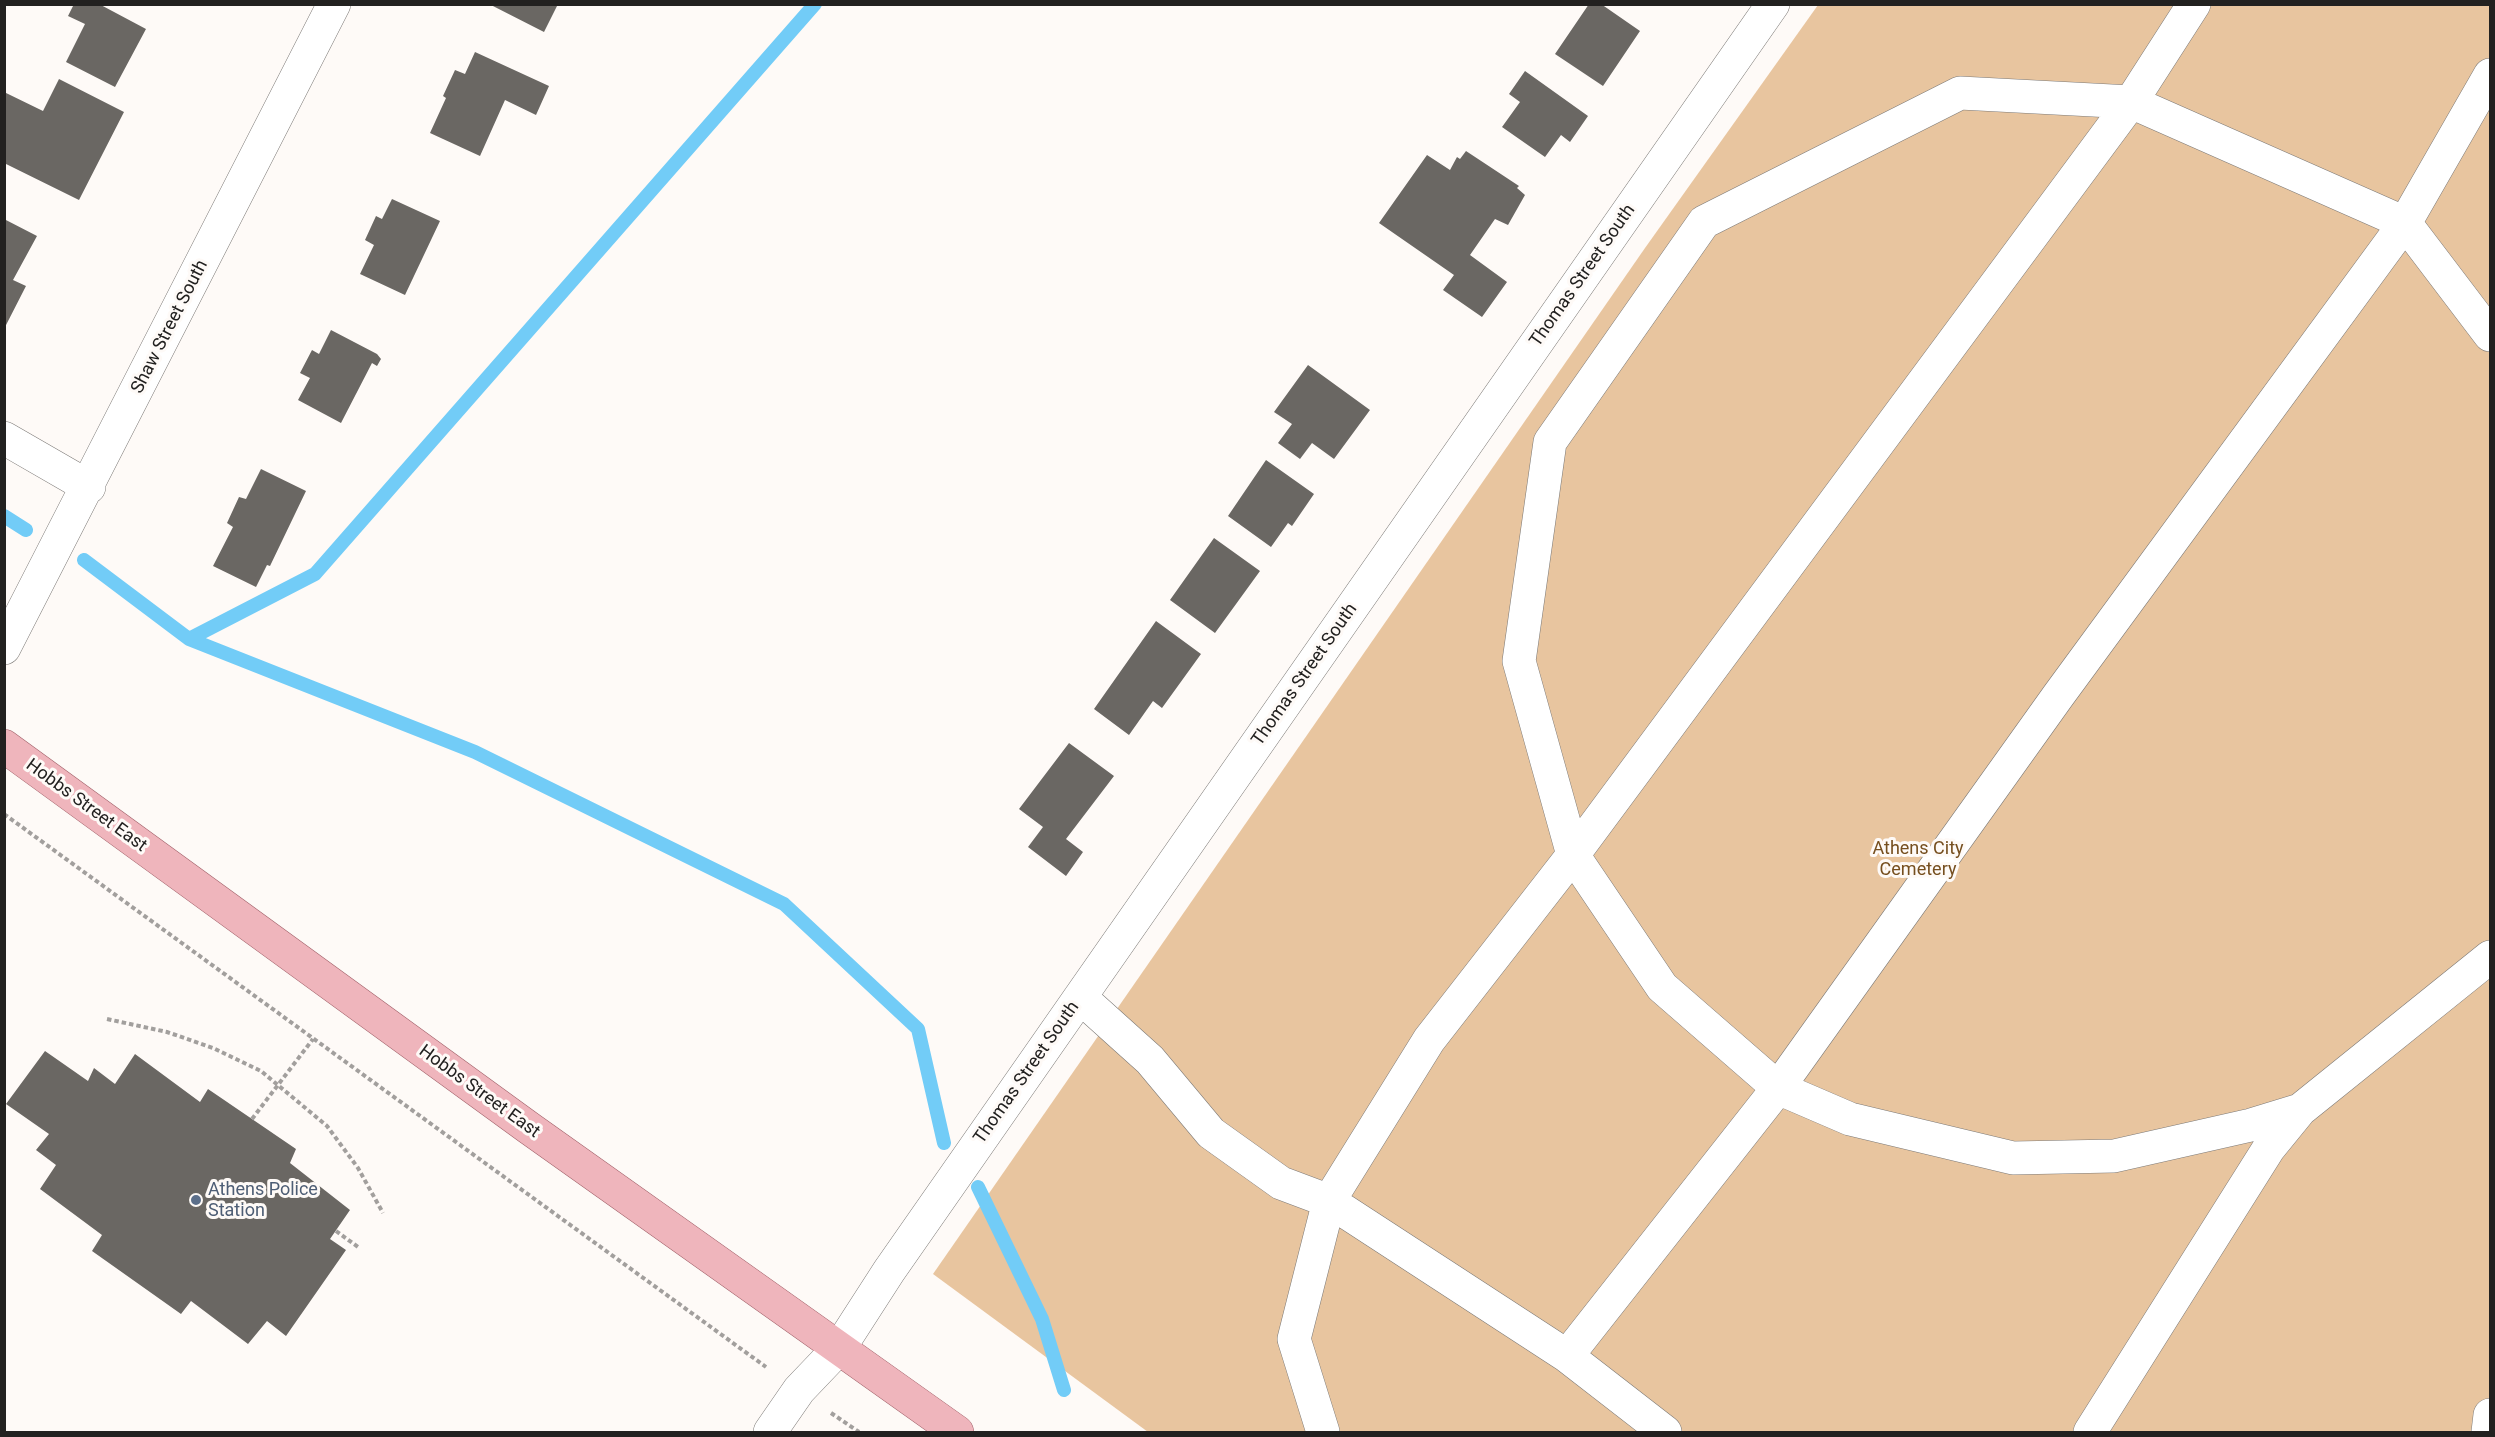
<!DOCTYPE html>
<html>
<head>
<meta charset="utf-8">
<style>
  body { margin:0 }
  #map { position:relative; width:2495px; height:1437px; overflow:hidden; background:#fefaf7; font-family:Roboto,sans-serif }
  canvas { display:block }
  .frame { position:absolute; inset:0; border:6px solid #222120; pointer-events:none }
</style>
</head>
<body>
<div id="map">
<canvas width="2495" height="1437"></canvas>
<div class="frame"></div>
</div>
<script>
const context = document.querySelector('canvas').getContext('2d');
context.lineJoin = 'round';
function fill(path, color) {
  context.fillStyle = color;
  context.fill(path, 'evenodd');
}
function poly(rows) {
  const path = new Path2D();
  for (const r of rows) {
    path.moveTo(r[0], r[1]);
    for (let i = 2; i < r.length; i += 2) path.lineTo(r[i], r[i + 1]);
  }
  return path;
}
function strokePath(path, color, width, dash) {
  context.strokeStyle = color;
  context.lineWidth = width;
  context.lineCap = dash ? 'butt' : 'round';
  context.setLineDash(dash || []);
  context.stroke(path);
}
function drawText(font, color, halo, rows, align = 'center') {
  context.font = font + ' Roboto,sans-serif';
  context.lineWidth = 6;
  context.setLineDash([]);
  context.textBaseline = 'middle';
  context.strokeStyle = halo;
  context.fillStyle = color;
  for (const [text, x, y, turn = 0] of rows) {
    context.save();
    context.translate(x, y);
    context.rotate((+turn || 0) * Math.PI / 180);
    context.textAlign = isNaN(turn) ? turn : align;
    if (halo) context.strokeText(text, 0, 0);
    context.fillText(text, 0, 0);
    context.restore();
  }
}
fill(poly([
  [1818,5,2490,5,2490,1432,1148,1432,933,1274,1645,248]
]), '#e8c59f');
strokePath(poly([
  [4,516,26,530],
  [84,560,189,639,475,752,784,904,918,1029,944,1143],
  [189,639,315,574,815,4],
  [978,1187,1042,1319,1064,1390]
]), '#72ccf7', 14);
fill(poly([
  [74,4,99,4,146,29,115,87,66,62,85,24,68,16],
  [489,4,558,4,544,32],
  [1589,4,1601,4,1640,31,1603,86,1555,54],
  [475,52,549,86,536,115,505,100,480,156,430,133,446,98,443,96,455,70,465,74],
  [1525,71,1588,116,1570,142,1561,135,1545,157,1502,127,1520,102,1509,94],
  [59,79,124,112,79,200,4,163,4,92,43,111],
  [1466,151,1519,186,1517,188,1525,195,1508,225,1495,219,1470,255,1507,282,1482,317,1443,290,1454,275,1379,223,1427,155,1450,170,1457,157,1460,159],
  [392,199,440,221,405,295,360,274,374,245,365,240,376,216,382,219],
  [4,219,37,236,13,280,26,286,4,329],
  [331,330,377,354,381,359,377,366,372,363,341,423,298,400,310,378,300,373,312,350,319,354],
  [1308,365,1370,410,1334,459,1312,443,1300,459,1278,443,1292,424,1274,412],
  [1266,460,1314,494,1292,526,1288,523,1271,547,1228,516],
  [261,469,306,491,270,566,267,565,256,587,213,566,233,527,227,523,239,497,246,499],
  [1214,538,1260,571,1215,633,1170,600],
  [1156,621,1201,654,1162,708,1153,701,1129,735,1094,709],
  [1069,743,1114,776,1066,839,1083,852,1066,876,1028,847,1043,827,1019,809],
  [45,1051,88,1081,94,1068,115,1084,135,1054,200,1102,208,1089,296,1149,290,1163,350,1210,330,1239,346,1250,286,1336,267,1321,248,1344,191,1301,181,1314,92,1251,102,1235,40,1189,56,1165,36,1150,49,1134,6,1104]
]), '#6a6763');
const minor = poly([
  [4,438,89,487],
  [4,648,334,4],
  [1080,997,1150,1060,1211,1133,1281,1183,1329,1201,1294,1339,1323,1432],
  [2300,1110,2251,1125,2114,1156,2013,1158,1850,1119,1778,1088,1662,987,1573,855,1519,661,1550,442,1704,222,1960,93,2131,102,2405,223,2490,335],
  [1567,1356,1778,1088,2058,696,2405,223,2490,75],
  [770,1432,799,1390,840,1347,889,1271,1773,4],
  [1665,1432,1567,1356,1329,1201,1429,1040,1573,855,2131,102,2194,4],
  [2090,1432,2269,1148,2300,1110,2490,957],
  [2488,1432,2490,1415]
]);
const major = poly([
  [4,746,529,1128,957,1432]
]);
strokePath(minor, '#7d7a77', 34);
strokePath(major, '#a06169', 34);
strokePath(poly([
  [4,814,766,1367],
  [107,1019,167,1032,213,1048,261,1071,327,1126,358,1168,383,1213],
  [252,1119,313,1039],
  [336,1231,358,1247],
  [831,1413,859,1432]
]), '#a29f9d', 4, [4.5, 3]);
strokePath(minor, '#fff', 33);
strokePath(major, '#efb5bc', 33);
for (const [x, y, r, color] of [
  [196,1200,6,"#5c6f8a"]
]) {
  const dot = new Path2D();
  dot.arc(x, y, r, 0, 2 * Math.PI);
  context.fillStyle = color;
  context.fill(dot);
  strokePath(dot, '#fefaf7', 2);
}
drawText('18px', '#222120', '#fefaf7', [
  ["Thomas Street South",1583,276,-55],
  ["Shaw Street South",170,327,-63],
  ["Thomas Street South",1305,675,-55],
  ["Hobbs Street East",86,806,36],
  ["Thomas Street South",1027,1073,-55],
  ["Hobbs Street East",479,1092,36]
]);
drawText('18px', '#764f1f', '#fefaf7', [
  ["Athens City",1918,849],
  ["Cemetery",1918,870]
]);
drawText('18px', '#4e5e75', '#fefaf7', [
  ["Athens Police",208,1190],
  ["Station",208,1211]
], 'left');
</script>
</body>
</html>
